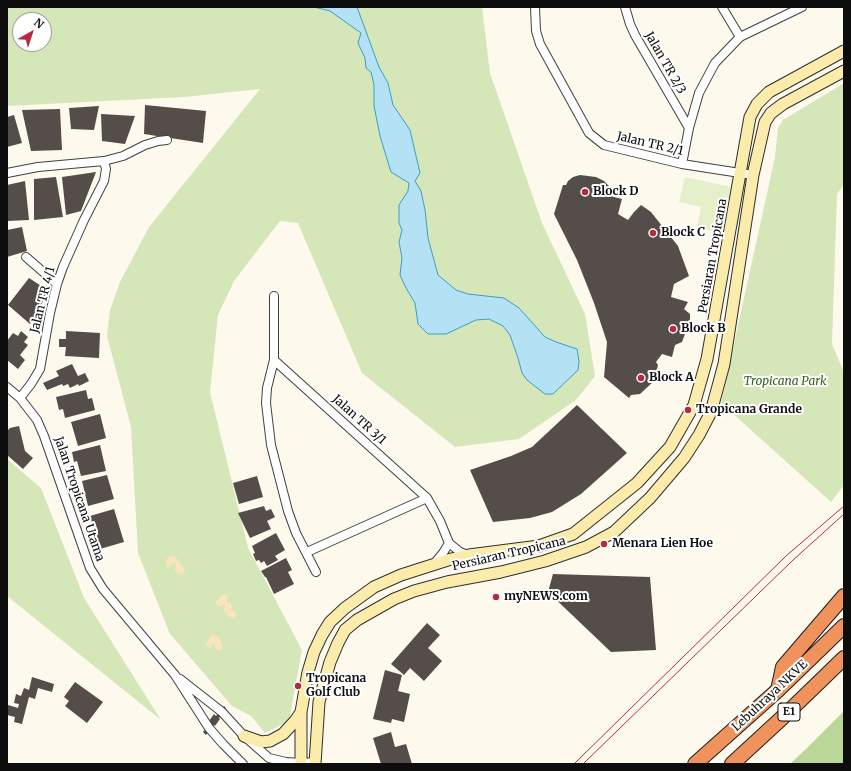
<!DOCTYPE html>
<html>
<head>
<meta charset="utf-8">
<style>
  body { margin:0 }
  #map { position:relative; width:851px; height:771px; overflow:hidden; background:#fef9ed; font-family:Merriweather,serif }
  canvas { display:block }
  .frame { position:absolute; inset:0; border:8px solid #0d0d0d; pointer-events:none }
  .north { position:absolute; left:12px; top:12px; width:40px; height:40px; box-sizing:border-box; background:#fff; border:1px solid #9e9e9e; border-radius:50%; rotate:39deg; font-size:11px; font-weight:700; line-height:16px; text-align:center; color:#0d0d0d }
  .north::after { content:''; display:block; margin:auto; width:14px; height:18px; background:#b72a3d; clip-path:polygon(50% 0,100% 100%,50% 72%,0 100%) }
</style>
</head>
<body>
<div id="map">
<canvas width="851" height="771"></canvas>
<div class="frame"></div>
<div class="north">N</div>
</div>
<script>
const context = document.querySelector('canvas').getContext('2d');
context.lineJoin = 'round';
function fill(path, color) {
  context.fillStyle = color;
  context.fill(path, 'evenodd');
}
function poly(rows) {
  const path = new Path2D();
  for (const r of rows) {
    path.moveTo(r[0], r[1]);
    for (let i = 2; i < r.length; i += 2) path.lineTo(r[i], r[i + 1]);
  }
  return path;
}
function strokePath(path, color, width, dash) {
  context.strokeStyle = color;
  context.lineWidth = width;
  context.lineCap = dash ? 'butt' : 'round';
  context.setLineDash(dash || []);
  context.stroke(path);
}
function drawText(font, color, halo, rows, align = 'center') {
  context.font = font + ' Merriweather,serif';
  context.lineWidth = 4;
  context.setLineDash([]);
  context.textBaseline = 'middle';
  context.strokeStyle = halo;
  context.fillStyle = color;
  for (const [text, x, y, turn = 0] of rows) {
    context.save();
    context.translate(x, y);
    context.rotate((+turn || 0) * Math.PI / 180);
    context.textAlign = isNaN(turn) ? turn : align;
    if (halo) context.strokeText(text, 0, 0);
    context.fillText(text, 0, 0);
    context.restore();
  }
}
fill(poly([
  [7,7,482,7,490,73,542,223,585,314,595,376,576,400,519,439,455,447,362,373,298,223,280,221,234,281,218,315,210,392,248,548,302,650,289,721,265,733,251,716,232,706,170,634,138,553,131,427,107,336,110,310,120,282,149,227,260,89,184,97,7,106],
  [20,20,44,20,44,44,20,44],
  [844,83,844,184,837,194,832,344,844,373,844,485,831,502,721,403,775,157,778,128,783,120],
  [7,459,41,488,84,598,161,720,7,596]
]), '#d5e7b8');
fill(poly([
  [844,711,844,764,790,764,807,748]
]), '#bad798');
fill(poly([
  [170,556,175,557,178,560,185,570,184,573,181,575,174,571,176,566,175,563,173,563,168,568,166,566,166,560],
  [224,594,227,595,227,601,231,603,232,609,237,614,234,619,228,616,224,611,225,604,219,607,215,602],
  [212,635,218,636,221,640,221,643,223,646,221,650,215,649,214,642,211,648,209,648,207,646,206,643]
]), '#f8e5bb');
fill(poly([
  [685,177,731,187,721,233,697,228,701,207,679,202]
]), '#e5efca');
const water = poly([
  [314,7,357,7,379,67,388,83,393,105,410,130,420,173,415,181,421,191,425,210,428,238,438,275,456,290,468,294,504,298,519,308,545,337,556,342,577,349,579,361,578,370,553,394,545,394,527,380,522,373,518,358,510,335,503,326,489,319,476,320,446,334,428,334,418,324,415,303,406,288,400,275,402,258,399,242,402,230,399,223,399,205,408,191,409,183,391,172,380,136,374,106,374,85,371,72,366,68,365,58,358,43,361,33,330,11,314,7]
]);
fill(water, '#b4e1f4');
strokePath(water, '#3e9dc8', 1);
fill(poly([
  [145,105,206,111,203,143,144,134],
  [99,106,94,130,71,129,69,108],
  [60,109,62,150,31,151,22,110],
  [101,114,135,116,125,144,102,141],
  [14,115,22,143,7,147,7,117],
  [96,172,81,211,66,215,62,177],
  [580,175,596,177,604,181,610,187,610,196,622,199,618,214,628,220,634,212,641,205,651,212,678,246,689,276,674,284,671,297,688,302,684,309,690,314,690,320,682,342,675,345,672,357,662,354,656,362,658,365,654,381,640,394,631,395,629,398,604,377,607,342,594,303,577,260,554,214,563,185,566,185,568,181,573,177],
  [56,177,63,217,34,220,34,179],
  [25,181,29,220,8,221,7,185],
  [22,227,27,251,7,257,7,230],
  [29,278,49,291,30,324,8,305],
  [21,331,28,337,24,342,28,345,20,355,25,360,18,369,7,360,7,341,13,333,18,336],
  [66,331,100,333,99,358,65,356,66,347,59,347,59,339,66,339],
  [72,364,78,376,85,373,89,381,79,386,78,384,70,388,68,384,63,386,62,384,47,390,43,383,59,376,56,371],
  [86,390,88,399,92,398,95,410,65,418,63,409,59,410,56,397],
  [577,405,627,453,581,494,552,512,530,518,493,522,470,470,511,456,532,447],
  [100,414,106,438,78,446,71,422],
  [19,426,25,451,33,458,23,469,7,455,7,431,10,428],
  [100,445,106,471,81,476,77,461,74,462,72,452],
  [107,475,114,499,88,506,82,481],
  [257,476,263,497,239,504,233,483],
  [264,506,266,511,271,509,275,517,267,521,271,529,250,538,238,513],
  [114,509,124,542,100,549,90,516],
  [276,533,285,550,275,556,278,560,267,566,264,561,261,563,259,560,256,561,253,554,255,553,252,546],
  [286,558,292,570,288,572,294,584,274,594,266,577,265,577,261,571],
  [553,574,650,577,656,650,611,652,548,592],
  [427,623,440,635,428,648,442,661,424,681,410,668,404,675,391,664],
  [385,670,402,675,398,691,410,694,404,722,392,719,391,723,373,719],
  [32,677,54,684,52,692,38,688,35,699,29,697,22,724,14,722,15,717,7,715,8,705,18,708,19,704,14,703,16,694,21,696,24,688,29,690],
  [75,682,103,702,87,723,65,706,69,701,64,697],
  [224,706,226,708,219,718,220,719,215,726,214,725,206,735,203,732,211,723,209,721,214,714,216,716],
  [391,732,395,747,406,744,412,764,381,764,373,738]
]), '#554d49');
const street = poly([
  [535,7,536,31,540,44,589,133,604,145,682,164,753,175],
  [625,7,630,24,635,35,689,128],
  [722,7,740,37],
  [104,161,123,156,145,145,158,141,167,140],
  [682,164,689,128,699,93,715,63,740,37,802,7],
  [7,173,38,167,104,161,106,169,104,181,84,220,63,267,57,284,50,313,40,369,31,384,20,398],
  [26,257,57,284],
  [274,296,274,360,267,388,266,403,271,445,288,511,296,533,316,572],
  [274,360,427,498,440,521,449,543,460,552,468,555],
  [7,387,20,398,37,420,44,436,90,568,103,589,175,675,209,728,223,744,243,764],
  [307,552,427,498],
  [433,565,443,553,449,543],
  [180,679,222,712,244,736,269,758,286,762,301,763,315,762]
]);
const secondary = poly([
  [244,736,261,742,270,741,283,734,295,721,301,712],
  [301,764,301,712,308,672,314,652,322,635,330,622,345,608,374,587,401,575,451,559,469,555,539,546,573,534,637,483,670,447,694,405,707,359,750,117,757,104,769,92,844,51],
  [315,764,319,702,330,662,338,643,345,630,357,620,394,599,414,591,447,582,501,572,545,561,586,547,614,532,650,498,684,458,699,435,711,412,724,364,753,175,765,122,771,113,783,104,844,71]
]);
const highway = poly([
  [778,690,783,667,844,596],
  [695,764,778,690,844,626],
  [732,764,783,717,844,658]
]);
strokePath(street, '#404040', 10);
strokePath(secondary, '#2f2f2f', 13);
strokePath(highway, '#1e1e1e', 16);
strokePath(street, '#fff', 8);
strokePath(secondary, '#fcecab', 11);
strokePath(highway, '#ef925b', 14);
strokePath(poly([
  [574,764,786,556,844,506],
  [583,764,792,561,844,514]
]), '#b72a3d', 1);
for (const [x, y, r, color] of [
  [585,192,4,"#b72a3d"],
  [653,233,4,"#b72a3d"],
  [673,329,4,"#b72a3d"],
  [641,378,4,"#b72a3d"],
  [688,410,4,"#b72a3d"],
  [604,544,4,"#b72a3d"],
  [496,597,4,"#b72a3d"],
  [298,686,4,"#b72a3d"]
]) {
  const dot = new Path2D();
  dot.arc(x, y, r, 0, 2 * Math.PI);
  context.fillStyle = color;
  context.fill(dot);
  strokePath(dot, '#fff', 1.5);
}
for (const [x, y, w] of [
  [789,712,22]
]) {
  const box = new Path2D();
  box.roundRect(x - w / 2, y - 9, w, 18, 3);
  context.fillStyle = '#fff';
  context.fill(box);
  strokePath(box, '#0d0d0d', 1);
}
drawText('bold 11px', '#0d0d0d', null, [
  ["E1",789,712]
]);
drawText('12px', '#0d0d0d', '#fff', [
  ["Jalan TR 2/3",665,63,60],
  ["Jalan TR 2/1",650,144,13],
  ["Persiaran Tropicana",713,256,-80],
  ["Jalan TR 4/1",43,300,-76],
  ["Jalan TR 3/1",359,420,42],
  ["Jalan Tropicana Utama",79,499,71],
  ["Persiaran Tropicana",509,554,-13],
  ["Lebuhraya NKVE",770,696,-43]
]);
drawText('bold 12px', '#0d0d0d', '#fff', [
  ["Block D",593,192],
  ["Block C",661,233],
  ["Block B",681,329],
  ["Block A",649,378],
  ["Tropicana Grande",696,410],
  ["Menara Lien Hoe",612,544],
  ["myNEWS.com",504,597],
  ["Tropicana",306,679],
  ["Golf Club",306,693]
], 'left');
drawText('italic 12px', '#336220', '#fff', [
  ["Tropicana Park",785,382]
]);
</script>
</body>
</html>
